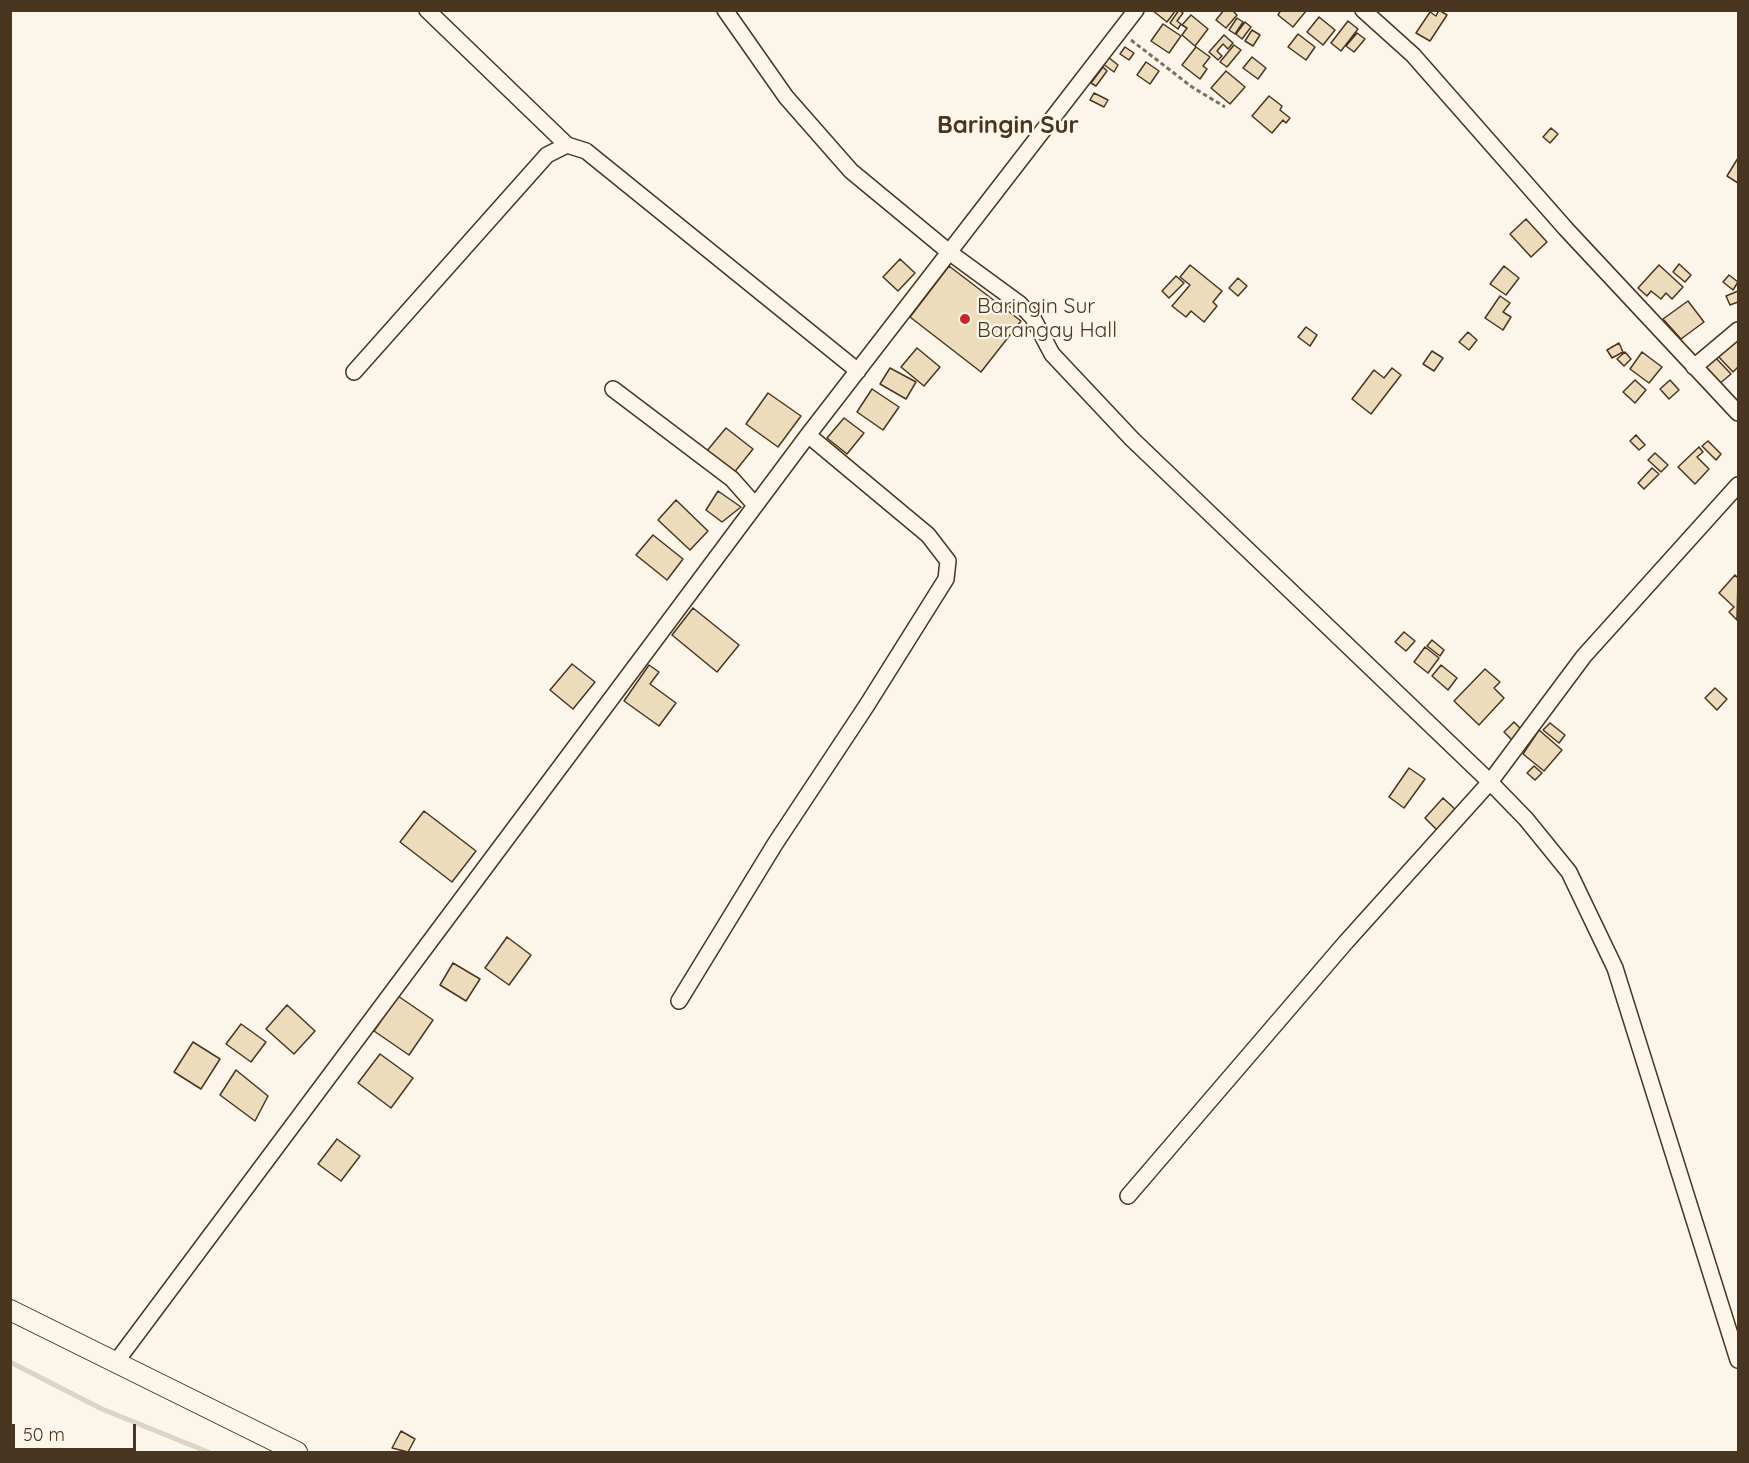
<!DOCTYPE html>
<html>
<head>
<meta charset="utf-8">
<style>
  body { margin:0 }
  #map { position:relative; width:1749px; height:1463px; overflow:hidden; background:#fbf6e9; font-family:Quicksand,sans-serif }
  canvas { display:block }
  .frame { position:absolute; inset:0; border:12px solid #4a3520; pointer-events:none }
  .scale { position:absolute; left:12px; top:1424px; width:124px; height:27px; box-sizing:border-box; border:3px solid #4a3520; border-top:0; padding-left:8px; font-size:18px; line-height:21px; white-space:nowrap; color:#4a3520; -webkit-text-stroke:4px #fbf6e9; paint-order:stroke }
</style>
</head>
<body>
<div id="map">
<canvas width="1749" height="1463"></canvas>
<div class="frame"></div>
<div class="scale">50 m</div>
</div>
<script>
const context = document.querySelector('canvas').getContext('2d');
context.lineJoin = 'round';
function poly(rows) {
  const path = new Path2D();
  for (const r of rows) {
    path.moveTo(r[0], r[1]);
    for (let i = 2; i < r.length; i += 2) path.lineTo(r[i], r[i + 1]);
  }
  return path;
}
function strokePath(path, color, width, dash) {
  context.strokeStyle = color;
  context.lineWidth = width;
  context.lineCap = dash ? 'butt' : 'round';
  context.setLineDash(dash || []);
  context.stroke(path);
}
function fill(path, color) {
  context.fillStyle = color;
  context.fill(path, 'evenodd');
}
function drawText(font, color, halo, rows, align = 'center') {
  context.font = font + ' Quicksand,sans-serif';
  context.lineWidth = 4.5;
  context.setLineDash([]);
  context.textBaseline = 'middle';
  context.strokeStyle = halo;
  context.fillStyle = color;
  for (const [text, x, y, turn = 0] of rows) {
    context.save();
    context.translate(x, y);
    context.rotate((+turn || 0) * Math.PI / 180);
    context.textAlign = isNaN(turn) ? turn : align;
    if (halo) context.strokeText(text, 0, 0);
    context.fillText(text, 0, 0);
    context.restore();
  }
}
strokePath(poly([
  [10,1362,102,1409,208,1452]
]), '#dcd4c6', 5);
const building = poly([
  [1152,10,1176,10,1167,22,1152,10],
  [1179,10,1183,13,1177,21,1181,24,1178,29,1170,23,1179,10],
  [1224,10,1232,10,1237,15,1226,28,1216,20,1224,10],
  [1281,10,1305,10,1306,11,1293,27,1278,15,1281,10],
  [1439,10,1447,15,1430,41,1416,33,1430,12,1436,16,1439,10],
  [1191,15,1208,29,1195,46,1182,35,1187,28,1182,25,1191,15],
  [1319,17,1335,30,1323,45,1307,32,1319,17],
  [1237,18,1243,22,1235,34,1229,30,1237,18],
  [1348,21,1358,29,1341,51,1331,43,1348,21],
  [1245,22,1251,27,1242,39,1236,34,1245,22],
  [1163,24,1181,36,1169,53,1151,41,1163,24],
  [1252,30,1260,35,1253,46,1245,41,1252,30],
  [1357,33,1365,39,1354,52,1346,46,1357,33],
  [1298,34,1315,47,1306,60,1288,47,1298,34],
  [1224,35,1233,43,1228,49,1223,44,1217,51,1222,56,1218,60,1209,52,1224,35],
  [1234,45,1241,50,1227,67,1220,62,1234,45],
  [1125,47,1134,53,1129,60,1120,54,1125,47],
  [1196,47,1210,57,1203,66,1207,69,1200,79,1182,65,1196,47],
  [1108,57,1118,65,1114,72,1103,64,1108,57],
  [1252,57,1266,68,1258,79,1243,68,1252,57],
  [1146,62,1159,71,1150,84,1137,75,1146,62],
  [1103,67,1107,71,1096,86,1091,83,1103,67],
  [1226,71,1245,87,1230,104,1211,88,1226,71],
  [1094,93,1108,100,1104,107,1090,100,1094,93],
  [1269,96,1282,106,1280,110,1290,118,1286,123,1283,120,1272,133,1252,116,1269,96],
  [1551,128,1558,134,1550,143,1543,137,1551,128],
  [1738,158,1738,183,1727,176,1738,158],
  [1526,219,1547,242,1531,257,1510,234,1526,219],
  [900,259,915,273,898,291,883,277,900,259],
  [1679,264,1691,275,1685,282,1673,272,1679,264],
  [1190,265,1222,291,1213,302,1217,306,1204,322,1191,311,1186,317,1172,306,1190,285,1180,277,1190,265],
  [1659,265,1683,287,1672,299,1666,293,1661,299,1651,291,1647,296,1638,288,1659,265],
  [949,266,1021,321,981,372,910,317,949,266],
  [1504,266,1519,278,1506,295,1490,284,1504,266],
  [1729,275,1738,282,1733,290,1723,282,1729,275],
  [1176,276,1184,283,1169,298,1162,291,1176,276],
  [1238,278,1247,286,1238,296,1229,288,1238,278],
  [1738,291,1738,302,1730,305,1726,296,1738,291],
  [1500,296,1510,303,1503,312,1511,317,1503,330,1485,318,1500,296],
  [1688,301,1704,322,1681,339,1663,319,1688,301],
  [1306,327,1317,335,1310,346,1298,337,1306,327],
  [1468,332,1477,340,1469,350,1459,342,1468,332],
  [1738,336,1738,367,1733,372,1717,355,1738,336],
  [1619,343,1623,352,1612,358,1607,350,1619,343],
  [917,348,940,367,924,386,901,367,917,348],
  [1432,351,1443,358,1434,371,1423,364,1432,351],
  [1625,352,1631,359,1624,366,1617,359,1625,352],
  [1642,352,1662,367,1649,383,1630,369,1642,352],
  [1714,356,1731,374,1718,385,1702,368,1714,356],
  [890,368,916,382,906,399,880,384,890,368],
  [1392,368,1401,375,1371,414,1352,399,1374,370,1384,378,1392,368],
  [1635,380,1646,390,1635,403,1623,392,1635,380],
  [1670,380,1679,390,1669,399,1660,389,1670,380],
  [872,389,899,407,883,430,857,412,872,389],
  [768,393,801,416,778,447,746,424,768,393],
  [844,418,864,433,847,454,827,438,844,418],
  [726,428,753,449,733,474,706,452,726,428],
  [1636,435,1645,445,1639,450,1630,441,1636,435],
  [1708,441,1721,454,1716,460,1702,446,1708,441],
  [1699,447,1703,452,1697,457,1709,469,1695,484,1678,467,1699,447],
  [1655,453,1668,465,1661,472,1648,460,1655,453],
  [1652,468,1659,474,1644,489,1638,483,1652,468],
  [718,491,741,507,722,522,706,510,718,491],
  [676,500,708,531,690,550,658,520,676,500],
  [653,535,683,559,667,580,636,555,653,535],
  [1735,575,1738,578,1737,620,1729,612,1734,607,1719,593,1735,575],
  [693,608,739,645,717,672,672,635,693,608],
  [1404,632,1415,641,1406,651,1395,642,1404,632],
  [1432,640,1444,650,1440,656,1427,646,1432,640],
  [1425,647,1439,658,1428,673,1414,662,1425,647],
  [572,664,595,682,573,709,550,690,572,664],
  [649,665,659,672,650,684,676,703,659,726,624,701,649,665],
  [1441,665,1457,678,1448,690,1432,676,1441,665],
  [1485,669,1500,682,1494,688,1504,698,1479,725,1454,701,1485,669],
  [1715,688,1727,699,1717,710,1705,698,1715,688],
  [1514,722,1523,731,1513,741,1504,732,1514,722],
  [1550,723,1565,735,1559,743,1543,730,1550,723],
  [1539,730,1562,750,1544,771,1523,754,1539,730],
  [1534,766,1542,773,1535,780,1527,773,1534,766],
  [1409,768,1425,779,1404,808,1389,797,1409,768],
  [1443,798,1456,810,1438,831,1425,818,1443,798],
  [424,811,476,851,452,882,400,842,424,811],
  [507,937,531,955,509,985,485,968,507,937],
  [453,963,480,979,466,1001,440,985,453,963],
  [398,996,433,1020,409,1055,374,1031,398,996],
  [287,1005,315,1031,294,1054,266,1029,287,1005],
  [241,1024,266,1042,251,1062,226,1044,241,1024],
  [193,1042,220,1059,201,1089,174,1072,193,1042],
  [380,1054,413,1078,391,1108,358,1083,380,1054],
  [236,1070,268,1096,255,1121,220,1095,236,1070],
  [337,1139,360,1156,341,1181,318,1164,337,1139],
  [401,1431,415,1439,408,1452,392,1448,401,1431]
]);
fill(building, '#ecdcbc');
strokePath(building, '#4a3520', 1.5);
const minor = poly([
  [427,10,567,145],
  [725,10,786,97,851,171,949,252,1020,304,1033,318,1052,354,1132,439,1490,782,1526,819,1569,872,1615,968,1738,1360],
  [1363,10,1413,55,1566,229,1738,413],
  [1694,367,1738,330],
  [354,372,547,155,567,145,586,151,858,371],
  [613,389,732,479,755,505],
  [679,1001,775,844,867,705,946,579,948,561,928,535,808,435],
  [1128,1196,1346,942,1490,782,1584,656,1738,485],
  [116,1362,808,435,1136,10]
]);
const tertiary = poly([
  [10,1310,297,1452]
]);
strokePath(minor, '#4a3520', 18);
strokePath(tertiary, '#4a3520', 22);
strokePath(poly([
  [1131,40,1192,87,1225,107]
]), '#7f6f5c', 3, [4.5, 3]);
strokePath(minor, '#fbf6e9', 15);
strokePath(tertiary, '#fbf6e9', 20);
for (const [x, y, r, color] of [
  [965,319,6,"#c62828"]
]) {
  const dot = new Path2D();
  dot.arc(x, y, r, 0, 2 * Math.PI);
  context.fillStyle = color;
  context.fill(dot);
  strokePath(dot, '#fbf6e9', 2);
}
drawText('21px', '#4a3520', '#fbf6e9', [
  ["Baringin Sur",977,307],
  ["Barangay Hall",977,331]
], 'left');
drawText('bold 24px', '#4a3520', '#fbf6e9', [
  ["Baringin Sur",1008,126]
]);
</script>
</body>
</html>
